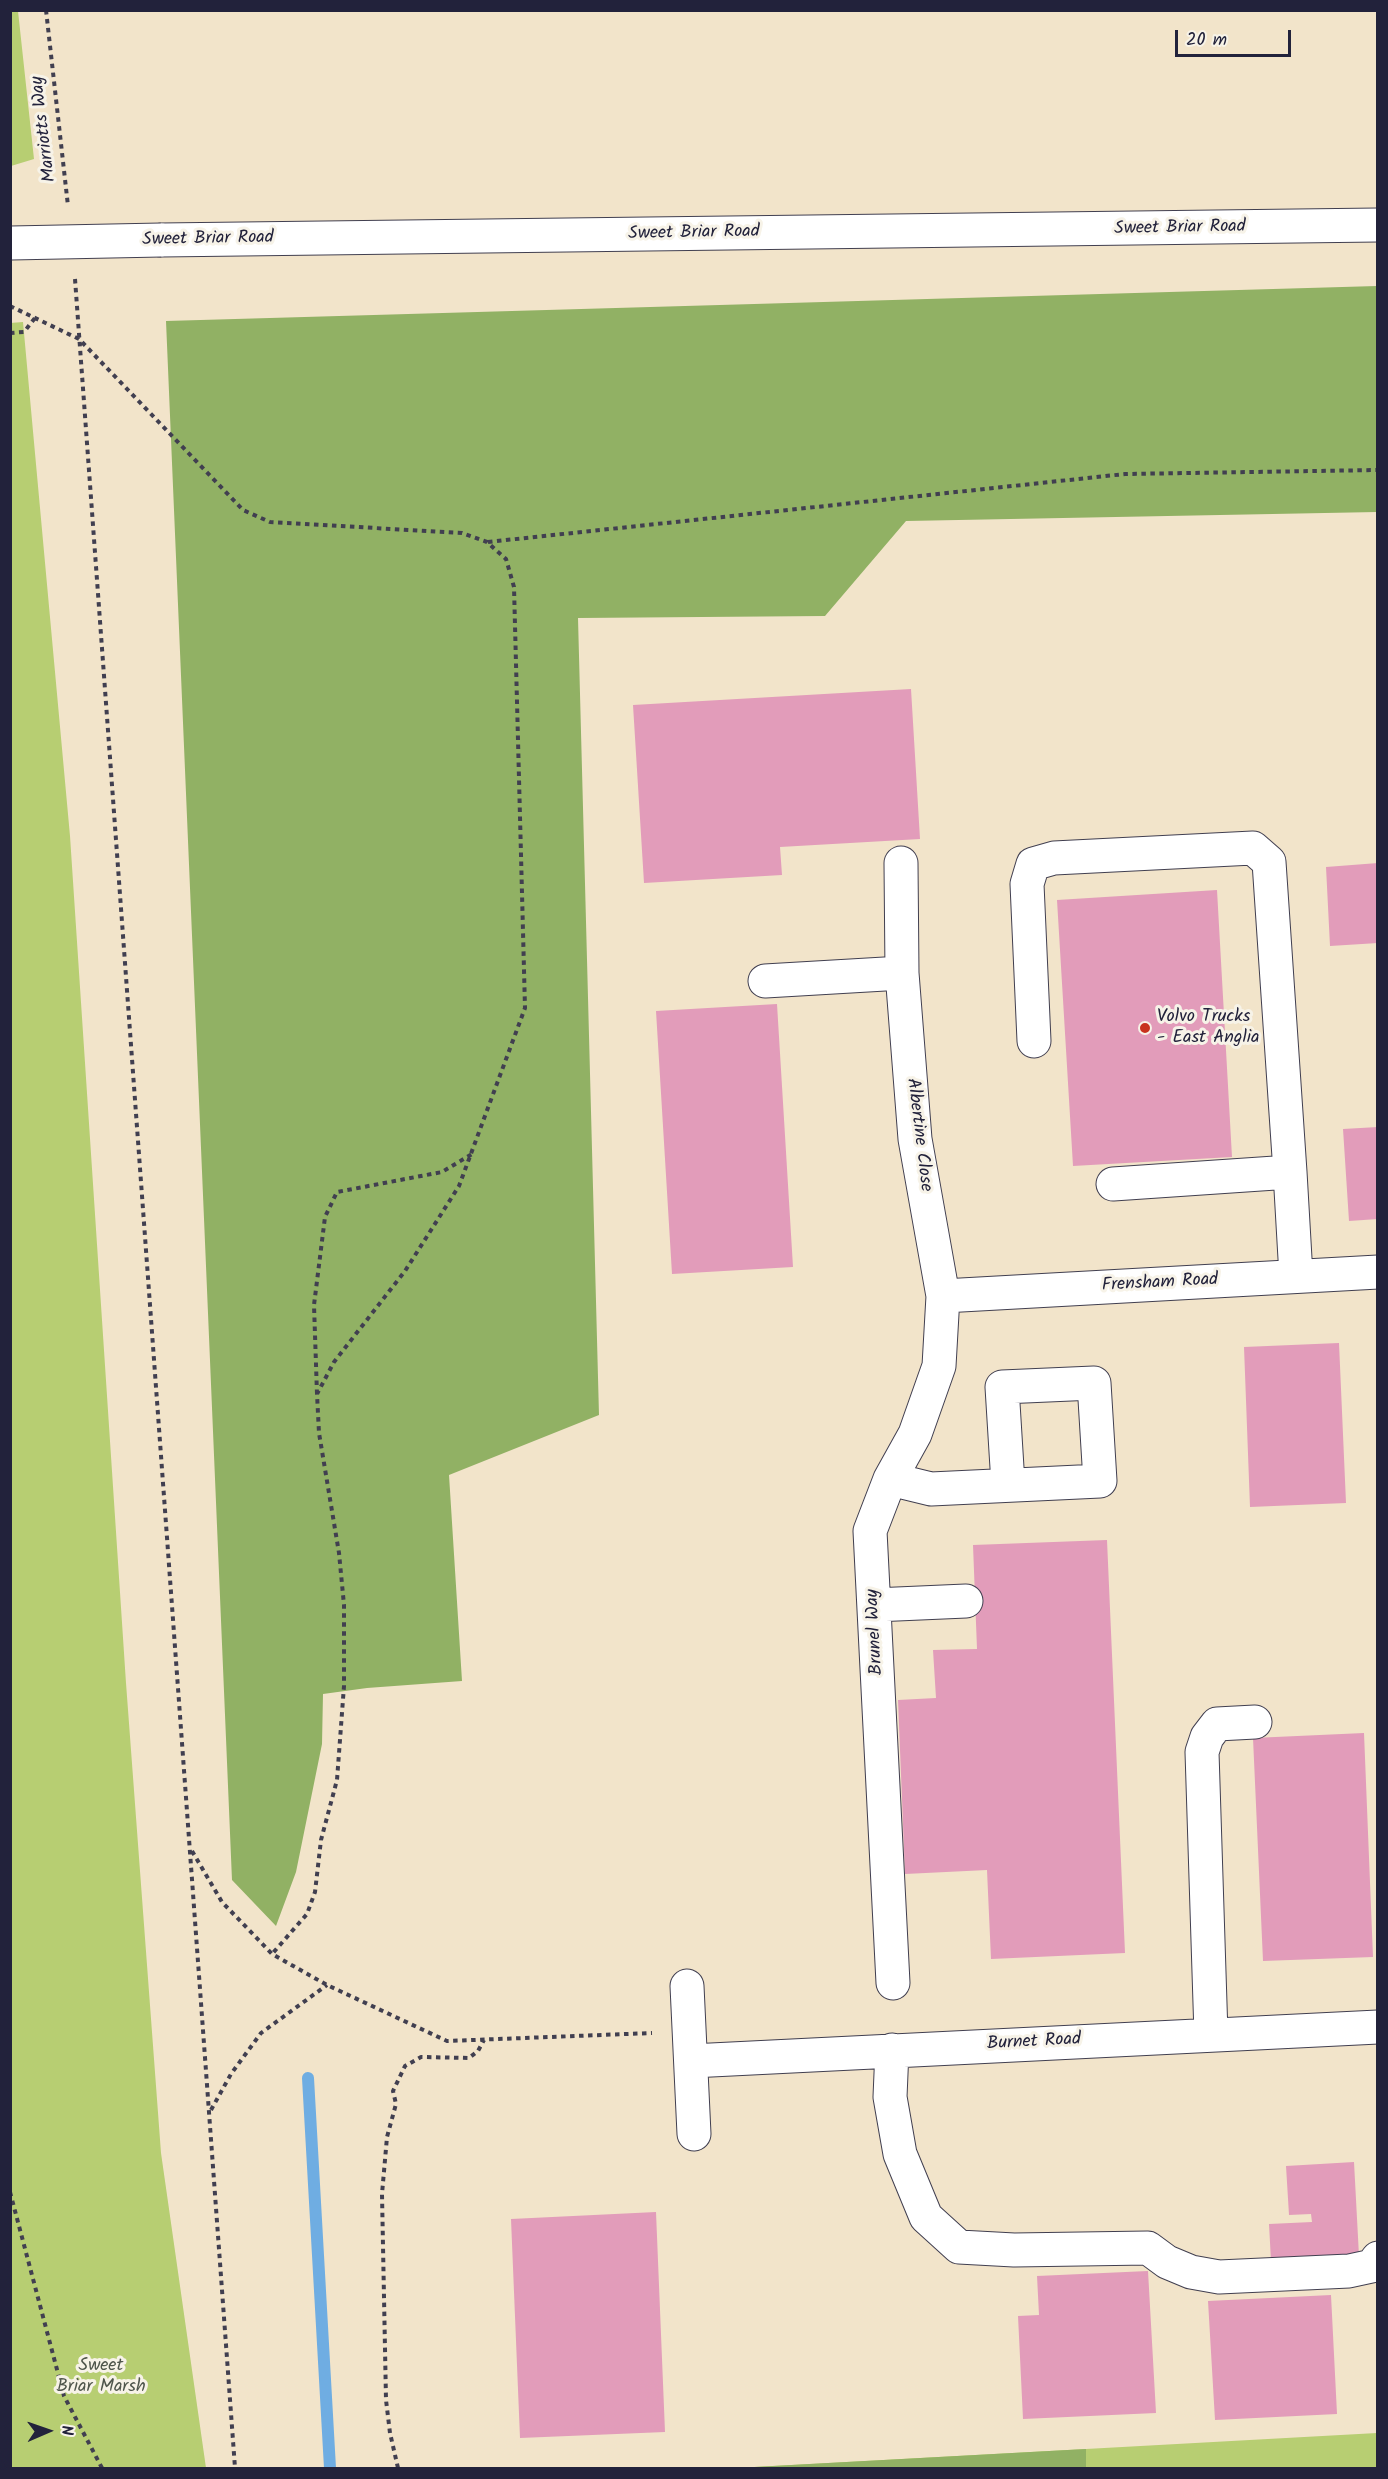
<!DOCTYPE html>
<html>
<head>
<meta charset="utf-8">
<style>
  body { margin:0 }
  #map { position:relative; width:1388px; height:2479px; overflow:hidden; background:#f2e4ca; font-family:Kalam,sans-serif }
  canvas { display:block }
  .frame { position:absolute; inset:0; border:12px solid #22223b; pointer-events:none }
  .north { position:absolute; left:18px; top:2401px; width:60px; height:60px; -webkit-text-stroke:4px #f7f3e8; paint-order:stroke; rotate:88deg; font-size:16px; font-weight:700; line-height:24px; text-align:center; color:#22223b }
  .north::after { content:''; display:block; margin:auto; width:21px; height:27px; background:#22223b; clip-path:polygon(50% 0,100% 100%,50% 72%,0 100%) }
  .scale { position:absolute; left:1175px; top:30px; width:116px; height:27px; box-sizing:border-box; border:3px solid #22223b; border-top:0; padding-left:8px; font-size:18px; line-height:21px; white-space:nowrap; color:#22223b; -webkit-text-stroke:4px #f7f3e8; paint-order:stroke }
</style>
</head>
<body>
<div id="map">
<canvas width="1388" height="2479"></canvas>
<div class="frame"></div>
<div class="north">N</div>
<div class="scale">20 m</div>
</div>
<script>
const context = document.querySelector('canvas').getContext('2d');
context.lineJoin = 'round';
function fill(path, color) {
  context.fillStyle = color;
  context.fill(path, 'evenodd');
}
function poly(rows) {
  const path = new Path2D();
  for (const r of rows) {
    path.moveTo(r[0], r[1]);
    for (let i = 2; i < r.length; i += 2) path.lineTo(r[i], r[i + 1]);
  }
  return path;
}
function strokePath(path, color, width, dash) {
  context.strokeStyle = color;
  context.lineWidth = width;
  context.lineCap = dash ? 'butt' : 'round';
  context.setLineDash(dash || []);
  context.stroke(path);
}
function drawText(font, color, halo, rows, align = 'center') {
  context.font = font + ' Kalam,sans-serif';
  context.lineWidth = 6;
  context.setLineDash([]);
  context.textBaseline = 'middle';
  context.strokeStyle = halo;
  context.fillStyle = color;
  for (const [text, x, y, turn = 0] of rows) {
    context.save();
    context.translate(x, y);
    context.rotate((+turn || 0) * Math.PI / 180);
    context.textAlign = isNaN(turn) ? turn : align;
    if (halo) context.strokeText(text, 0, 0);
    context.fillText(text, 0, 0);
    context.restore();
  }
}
fill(poly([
  [11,10,18,11,34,159,11,166],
  [23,322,70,836,126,1683,161,2153,206,2468,11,2468,10,323],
  [1377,2433,1377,2468,736,2468,1086,2449]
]), '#b7ce72');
fill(poly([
  [1377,286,1377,512,906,521,825,616,578,618,599,1415,449,1475,462,1681,367,1688,323,1694,322,1744,296,1872,276,1926,232,1880,166,321],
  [1086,2449,1086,2468,736,2468]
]), '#91b164');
strokePath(poly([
  [308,2078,330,2468]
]), '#6fade2', 12);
fill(poly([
  [911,689,920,839,780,847,782,875,644,883,633,705],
  [1378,863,1378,943,1330,946,1326,867],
  [1217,890,1232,1157,1073,1166,1057,900],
  [777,1004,793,1267,672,1274,656,1011],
  [1378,1127,1378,1219,1349,1221,1343,1129],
  [1339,1343,1346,1503,1250,1507,1244,1347],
  [1107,1540,1125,1953,991,1959,987,1870,905,1874,898,1700,936,1698,933,1650,977,1649,973,1545],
  [1364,1733,1373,1957,1263,1961,1253,1738],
  [1354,2162,1359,2256,1271,2261,1269,2224,1312,2222,1311,2214,1289,2215,1286,2166],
  [656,2212,665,2432,520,2438,511,2219],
  [1148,2271,1156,2413,1023,2419,1018,2316,1039,2315,1037,2276],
  [1331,2295,1337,2414,1215,2420,1208,2301]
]), '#e29cba');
const minor = poly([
  [765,981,902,973],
  [1034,1041,1027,884,1033,864,1054,858,1253,848,1269,862,1290,1172],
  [1113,1184,1290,1172,1296,1276],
  [943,1296,1378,1272],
  [890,1479,931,1489,1100,1481,1094,1383,1002,1387,1008,1484],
  [874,1605,966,1601],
  [893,1983,870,1531,890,1479,915,1434,939,1366,943,1296,915,1139,902,973,901,863],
  [687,1986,694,2134],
  [1211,2035,1202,1752,1207,1737,1217,1724,1255,1722],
  [892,2050,890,2097,900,2154,926,2217,959,2247,1014,2250,1148,2248,1167,2262,1191,2272,1219,2277,1349,2271,1372,2266,1378,2258],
  [691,2061,1378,2027]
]);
const highway = poly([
  [161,240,1378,225]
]);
strokePath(minor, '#413f50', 35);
strokePath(highway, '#413f50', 35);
strokePath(poly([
  [46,10,68,206],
  [75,279,235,2468],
  [10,306,79,339,243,510,270,522,462,533,487,542,506,559,514,587,525,1008,459,1186,405,1271,334,1362,317,1394,319,1433,339,1553,344,1605,344,1686,337,1780,321,1840,315,1892,307,1914,272,1954],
  [10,333,24,332,35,318],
  [488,542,1125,474,1378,470],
  [317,1394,314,1305,325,1217,337,1192,442,1172,472,1154],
  [192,1851,222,1902,272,1954,327,1985,447,2041,652,2033],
  [211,2110,231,2074,261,2033,327,1985],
  [10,2192,64,2396,102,2468],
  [398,2468,390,2433,386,2400,382,2194,387,2137,396,2104,393,2091,405,2066,421,2057,469,2058,478,2051,484,2040]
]), '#413f50', 4, [4.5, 4.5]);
strokePath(minor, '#fff', 33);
strokePath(highway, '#fff', 33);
const highwayBridge = poly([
  [11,243,161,240]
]);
strokePath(highwayBridge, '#413f50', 35, []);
strokePath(highwayBridge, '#fff', 33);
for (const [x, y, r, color] of [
  [1145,1028,6,"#c8321e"]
]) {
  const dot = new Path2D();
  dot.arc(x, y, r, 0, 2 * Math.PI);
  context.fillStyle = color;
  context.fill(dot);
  strokePath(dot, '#f7f3e8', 2);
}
drawText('18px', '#22223b', '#f7f3e8', [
  ["Marriotts Way",45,129,-97],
  ["Sweet Briar Road",1180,229,-1],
  ["Sweet Briar Road",694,234,-1],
  ["Sweet Briar Road",208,240,-1],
  ["Albertine Close",918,1135,83],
  ["Frensham Road",1160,1284,-3],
  ["Brunel Way",876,1632,-93],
  ["Burnet Road",1034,2043,-3]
]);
drawText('18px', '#22223b', '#f7f3e8', [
  ["Volvo Trucks",1157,1018],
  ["- East Anglia",1157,1039]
], 'left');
drawText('18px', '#4f564c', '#f7f3e8', [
  ["Sweet",101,2367],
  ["Briar Marsh",101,2388]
]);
</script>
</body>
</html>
